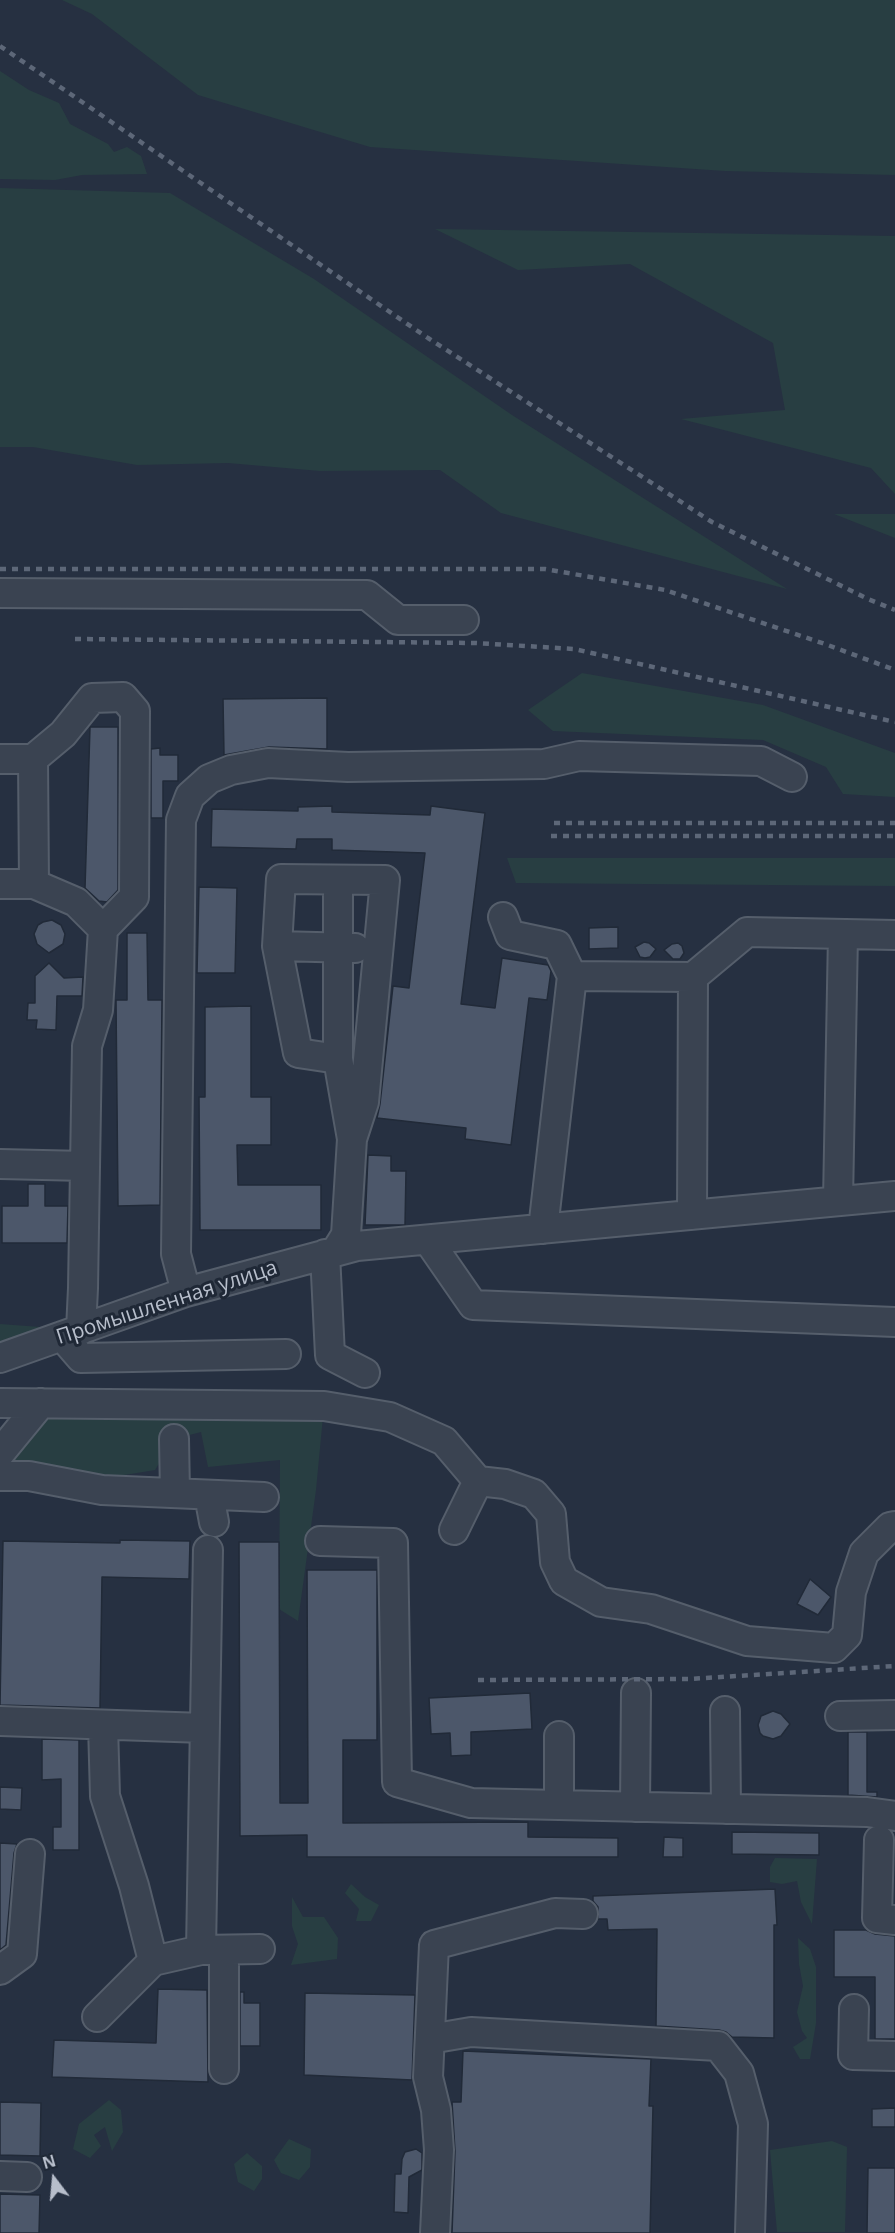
<!DOCTYPE html>
<html>
<head>
<meta charset="utf-8">
<style>
  body { margin:0 }
  #map { position:relative; width:895px; height:2233px; overflow:hidden; background:#263041; font-family:"Open Sans",sans-serif }
  canvas { display:block }
  .north { position:absolute; left:24px; top:2149px; width:60px; height:60px; -webkit-text-stroke:4px #1f2836; paint-order:stroke; rotate:344deg; font-size:16px; font-weight:700; line-height:24px; text-align:center; color:#b7becb }
  .north::after { content:''; display:block; margin:auto; width:21px; height:27px; background:#b7becb; clip-path:polygon(50% 0,100% 100%,50% 72%,0 100%) }
</style>
</head>
<body>
<div id="map">
<canvas width="895" height="2233"></canvas>
<div class="north">N</div>
</div>
<script>
const context = document.querySelector('canvas').getContext('2d');
context.lineJoin = 'round';
function fill(path, color) {
  context.fillStyle = color;
  context.fill(path, 'evenodd');
}
function poly(rows) {
  const path = new Path2D();
  for (const r of rows) {
    path.moveTo(r[0], r[1]);
    for (let i = 2; i < r.length; i += 2) path.lineTo(r[i], r[i + 1]);
  }
  return path;
}
function strokePath(path, color, width, dash) {
  context.strokeStyle = color;
  context.lineWidth = width;
  context.lineCap = dash ? 'butt' : 'round';
  context.setLineDash(dash || []);
  context.stroke(path);
}
function drawText(font, color, halo, rows, align = 'center') {
  context.font = font + ' "Open Sans",sans-serif';
  context.lineWidth = 6;
  context.setLineDash([]);
  context.textBaseline = 'middle';
  context.strokeStyle = halo;
  context.fillStyle = color;
  for (const [text, x, y, turn = 0] of rows) {
    context.save();
    context.translate(x, y);
    context.rotate((+turn || 0) * Math.PI / 180);
    context.textAlign = isNaN(turn) ? turn : align;
    if (halo) context.strokeText(text, 0, 0);
    context.fillText(text, 0, 0);
    context.restore();
  }
}
fill(poly([
  [62,0,895,0,895,175,725,171,370,147,198,95,92,14],
  [0,71,29,90,59,103,70,124,108,144,114,152,127,147,141,156,147,174,82,175,55,180,0,179],
  [0,188,170,193,314,279,512,415,787,589,501,513,440,470,320,471,228,463,137,465,33,447,0,447],
  [435,229,895,236,895,494,871,468,681,419,785,410,773,343,630,264,518,270],
  [834,514,895,514,895,538],
  [582,673,763,705,895,753,895,797,843,794,826,767,763,740,553,731,528,710],
  [507,858,895,858,895,886,516,883],
  [0,1324,81,1330,0,1358],
  [41,1403,324,1406,316,1490,298,1621,279,1609,280,1460,208,1467,201,1432,174,1439,155,1470,70,1484,0,1477],
  [775,1858,817,1859,812,1924,801,1902,797,1881,782,1884,770,1882,770,1867],
  [351,1884,365,1897,379,1905,371,1921,356,1921,359,1909,345,1893],
  [292,1897,303,1917,324,1917,338,1938,337,1959,291,1965,298,1944,292,1926],
  [798,1938,810,1949,816,1967,816,2023,810,2059,800,2059,793,2047,807,2038,802,2031,797,2012,803,1986,799,1964],
  [109,2100,121,2110,123,2132,112,2151,105,2127,94,2135,101,2146,90,2158,73,2149,79,2124],
  [289,2139,311,2149,310,2167,299,2180,281,2173,274,2160],
  [832,2141,847,2147,845,2232,777,2232,770,2150],
  [247,2153,262,2166,262,2179,254,2191,238,2182,234,2164]
]), '#283e42');
const building = poly([
  [327,698,327,749,269,747,224,755,223,699,327,698],
  [90,727,118,727,118,890,107,902,99,901,85,888,90,727],
  [160,748,160,755,178,755,178,781,163,781,163,818,151,818,151,749,160,748],
  [332,806,332,812,430,815,431,806,485,813,461,1004,495,1008,502,958,548,965,551,971,547,1000,529,998,511,1145,465,1139,466,1128,377,1118,380,1104,393,986,409,988,425,853,332,850,332,839,297,839,296,849,211,847,212,809,298,811,298,807,332,806],
  [199,887,237,888,235,973,197,973,199,887],
  [52,920,61,925,65,934,63,944,49,953,37,944,34,934,38,925,43,922,52,920],
  [618,927,618,948,589,949,589,928,618,927],
  [127,933,147,933,148,1000,162,1000,160,1205,118,1206,116,1000,127,1000,127,933],
  [644,942,649,943,656,949,650,957,645,958,640,957,635,947,644,942],
  [678,943,682,946,684,953,680,959,673,959,664,950,672,944,678,943],
  [49,963,64,978,83,977,82,996,57,996,56,1030,36,1029,37,1020,27,1020,28,1003,35,1003,35,976,49,963],
  [251,1006,251,1097,271,1097,271,1145,237,1145,238,1185,321,1185,321,1230,200,1230,199,1097,205,1097,205,1007,251,1006],
  [368,1155,391,1156,391,1171,406,1171,405,1225,365,1225,368,1155],
  [28,1184,45,1184,45,1206,68,1206,67,1243,2,1243,2,1206,28,1206,28,1184],
  [120,1540,190,1541,189,1579,102,1577,100,1708,0,1705,3,1541,120,1543,120,1540],
  [239,1542,279,1542,280,1803,308,1803,307,1570,377,1570,377,1740,343,1740,343,1823,528,1822,528,1837,618,1838,618,1857,307,1857,307,1835,240,1836,239,1542],
  [810,1579,831,1597,818,1615,797,1604,810,1579],
  [530,1693,532,1729,471,1732,471,1755,451,1756,450,1733,431,1734,429,1698,530,1693],
  [773,1711,781,1714,790,1724,781,1736,773,1739,763,1736,760,1733,758,1725,761,1716,773,1711],
  [848,1732,867,1732,867,1792,877,1792,877,1797,848,1795,848,1732],
  [42,1739,79,1740,79,1850,53,1850,53,1827,61,1827,61,1779,42,1780,42,1739],
  [0,1787,22,1788,21,1810,0,1809,0,1787],
  [732,1832,819,1833,819,1855,732,1854,732,1832],
  [664,1837,683,1838,683,1857,663,1857,664,1837],
  [0,1843,17,1844,14,1853,6,1945,0,1950,0,1843],
  [775,1889,777,1925,774,1925,774,2038,732,2037,726,2032,719,2030,656,2026,657,1929,608,1930,607,1919,598,1919,598,1907,593,1901,593,1896,775,1889],
  [834,1930,866,1930,875,1934,895,1936,895,2039,875,2039,875,1977,834,1977,834,1930],
  [158,1989,207,1990,208,2082,52,2077,54,2040,156,2043,158,1989],
  [240,1992,244,1992,244,2003,260,2003,260,2046,240,2046,240,1992],
  [305,1993,415,1995,412,2080,304,2075,305,1993],
  [463,2051,651,2059,649,2106,653,2106,650,2233,452,2233,455,2151,452,2102,461,2102,463,2051],
  [0,2102,41,2103,40,2156,0,2155,0,2102],
  [895,2108,895,2127,872,2127,872,2109,895,2108],
  [416,2149,422,2153,422,2170,409,2177,408,2213,394,2212,395,2174,401,2174,402,2159,405,2152,416,2149],
  [868,2168,895,2168,895,2233,867,2233,868,2168],
  [0,2194,40,2195,39,2233,0,2233,0,2194]
]);
fill(building, '#4c576a');
strokePath(building, '#212a38', 1.5);
const minor = poly([
  [0,593,367,595,398,620,464,620],
  [0,759,33,759,63,734,92,698,123,697,135,711,134,897,103,929],
  [33,759,34,884],
  [0,884,34,884,76,902,103,929,98,1010,87,1046,83,1288,81,1330],
  [503,917,510,935,557,945,572,976],
  [277,946,355,948],
  [338,1059,298,1053,277,946,281,879,385,880,364,1102,352,1139],
  [0,1164,85,1166],
  [838,1201,843,934],
  [692,1215,693,977],
  [543,1229,572,976,693,977,747,932,895,935],
  [428,1240,473,1305,895,1322],
  [336,1251,346,1235,352,1139,338,1059,338,880],
  [325,1254,330,1355,365,1373],
  [186,1292,176,1254,181,820,190,796,209,779,231,770,268,763,348,767,544,764,579,756,761,761,792,777],
  [62,1336,81,1358,286,1354],
  [0,1358,186,1292,357,1246,895,1196],
  [0,1403,324,1406,390,1417,444,1441,478,1481,505,1484,534,1494,551,1514,555,1562,564,1581,601,1602,651,1609,747,1641,834,1648,847,1635,851,1592,864,1553,890,1527,895,1526],
  [174,1439,175,1493],
  [0,1453,41,1403],
  [0,1476,29,1476,102,1490,264,1497],
  [209,1495,214,1522],
  [454,1530,478,1481],
  [320,1541,393,1543,397,1782,471,1803,867,1812,895,1816],
  [725,1711,726,1809],
  [840,1716,895,1715],
  [0,1721,204,1728],
  [103,1725,105,1796,134,1886,153,1961],
  [559,1736,559,1805],
  [635,1807,636,1693],
  [879,1840,877,1918,895,1920],
  [201,1950,208,1550],
  [0,1970,22,1954,30,1854],
  [854,2009,853,2055,895,2056],
  [97,2017,153,1961,201,1950,260,1949],
  [430,2039,471,2032,718,2046,739,2073,753,2124,750,2233],
  [224,2069,224,1950],
  [0,2176,27,2177],
  [435,2233,439,2150,436,2110,428,2077,434,1945,555,1913,583,1914]
]);
strokePath(minor, '#555e6b', 32);
strokePath(minor, '#3a4351', 28);
strokePath(poly([
  [0,46,428,338,712,522,868,599,895,610],
  [0,569,545,569,665,590,825,644,895,670],
  [75,639,476,643,574,649,895,722],
  [554,823,895,823],
  [551,836,895,836],
  [478,1680,690,1679,895,1666]
]), '#5d6778', 4.5, [6, 6]);
drawText('21px', '#b7becb', '#1f2836', [
  ["Промышленная улица",167,1303,-18]
]);
</script>
</body>
</html>
